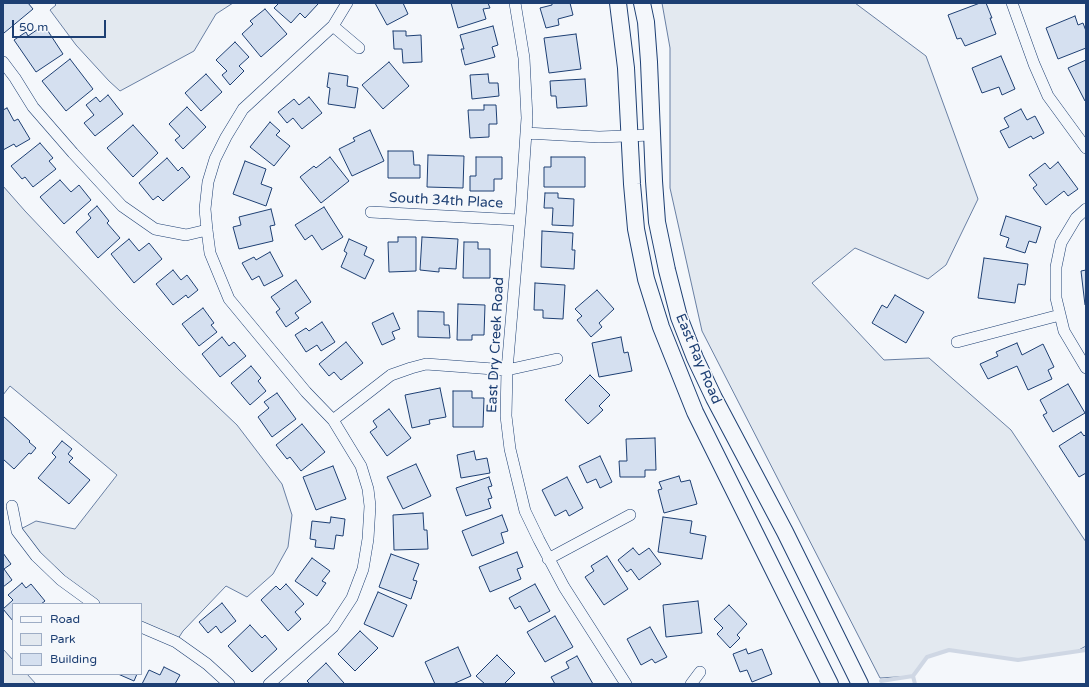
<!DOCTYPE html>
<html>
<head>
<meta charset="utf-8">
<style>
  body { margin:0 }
  #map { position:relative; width:1089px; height:687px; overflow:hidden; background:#f4f7fb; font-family:"Varela Round",sans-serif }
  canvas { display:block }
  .frame { position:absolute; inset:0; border:4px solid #1d3f73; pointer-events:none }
  .legend { position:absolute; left:12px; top:603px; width:130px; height:72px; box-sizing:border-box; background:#f4f7fb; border:1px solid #9eadc5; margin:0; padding:5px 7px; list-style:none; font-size:12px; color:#1d3f73 }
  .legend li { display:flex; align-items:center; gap:8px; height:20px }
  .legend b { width:20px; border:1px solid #9eadc5 }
  .scale { position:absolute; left:12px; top:20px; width:94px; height:18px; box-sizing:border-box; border:2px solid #1d3f73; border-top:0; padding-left:5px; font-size:12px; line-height:14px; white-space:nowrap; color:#1d3f73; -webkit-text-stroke:3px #f4f7fb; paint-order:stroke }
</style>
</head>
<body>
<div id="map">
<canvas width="1089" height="687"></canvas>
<div class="frame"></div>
<ul class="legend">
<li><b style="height:5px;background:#f4f7fb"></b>Road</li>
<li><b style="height:11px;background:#e3e9f0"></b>Park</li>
<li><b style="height:11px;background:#d5e0f0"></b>Building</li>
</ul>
<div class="scale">50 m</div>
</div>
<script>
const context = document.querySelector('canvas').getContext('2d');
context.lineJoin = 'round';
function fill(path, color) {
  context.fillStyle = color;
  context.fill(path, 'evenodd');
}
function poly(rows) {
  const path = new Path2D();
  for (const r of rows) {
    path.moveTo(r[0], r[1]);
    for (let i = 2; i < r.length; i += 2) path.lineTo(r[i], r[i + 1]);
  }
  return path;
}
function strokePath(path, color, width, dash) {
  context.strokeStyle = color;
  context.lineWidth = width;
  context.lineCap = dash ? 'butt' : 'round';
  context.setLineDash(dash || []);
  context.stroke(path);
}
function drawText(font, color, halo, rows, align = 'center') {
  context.font = font + ' "Varela Round",sans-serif';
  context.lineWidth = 3;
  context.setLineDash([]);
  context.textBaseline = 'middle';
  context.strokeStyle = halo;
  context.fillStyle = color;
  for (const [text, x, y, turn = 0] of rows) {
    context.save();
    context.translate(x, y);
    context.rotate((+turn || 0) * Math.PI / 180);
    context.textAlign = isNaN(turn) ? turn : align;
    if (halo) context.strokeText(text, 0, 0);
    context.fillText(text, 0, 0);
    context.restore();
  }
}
const green = poly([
  [54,3,233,3,216,14,194,51,120,91,109,81,76,45,50,10,56,5,54,3],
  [662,3,855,3,926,56,978,199,946,265,928,279,855,248,812,283,884,360,929,358,1011,430,1086,542,1086,646,1075,652,1018,660,949,650,927,657,913,676,880,678,702,331,670,188,670,48,662,3],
  [3,186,25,211,118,309,179,370,237,425,282,484,292,515,288,547,273,574,247,597,226,586,183,631,176,642,141,627,141,604,94,604,17,531,36,521,75,529,117,475,10,386,3,395,3,186],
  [3,649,13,660,13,674,27,674,36,684,3,684,3,649]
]);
fill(green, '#e3e9f0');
strokePath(green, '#687fa3', 1);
strokePath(poly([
  [913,676,915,684],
  [881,681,913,676,927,657,949,650,1018,660,1086,650]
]), '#cfd7e4', 4);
const building = poly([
  [3,3,28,3,33,9,4,33,3,31,3,3],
  [279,3,317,3,318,4,305,18,300,13,291,23,274,8,279,3],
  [375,3,403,3,408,14,387,25,375,3],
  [451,3,488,3,490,8,483,9,486,19,458,28,451,3],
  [552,3,570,3,573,15,558,19,559,25,546,28,540,8,552,5,552,3],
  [980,3,986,3,992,18,990,18,996,34,965,46,961,38,957,39,948,15,980,3],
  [265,9,287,34,261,57,242,34,253,24,250,21,265,9],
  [1075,16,1078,25,1083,23,1086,31,1086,48,1058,59,1046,28,1075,16],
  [44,25,63,54,36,72,14,40,26,32,28,36,44,25],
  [493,26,498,45,492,47,495,57,465,65,461,49,464,49,460,35,493,26],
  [393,31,406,31,406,36,421,35,422,62,403,63,402,49,394,49,393,31],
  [576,34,581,69,549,73,544,38,576,34],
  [235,42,249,57,239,66,244,71,230,85,222,75,227,71,216,60,235,42],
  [1001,56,1015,89,1002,95,999,87,982,93,972,68,1001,56],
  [70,59,93,89,66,111,42,81,70,59],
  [1086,60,1086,100,1085,101,1068,68,1086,60],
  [389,62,409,86,383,109,362,85,389,62],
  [329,73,348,76,347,86,358,88,355,108,328,104,330,88,327,87,329,73],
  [206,74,222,92,201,111,185,93,206,74],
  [488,74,489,83,498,83,499,96,472,99,470,75,488,74],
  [585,79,587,106,557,108,556,96,551,96,550,81,585,79],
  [108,95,123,114,95,136,84,123,94,115,86,105,96,97,100,102,108,95],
  [309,97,322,113,302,129,293,118,287,123,278,112,294,99,299,105,309,97],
  [484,105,496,105,497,124,489,124,489,137,470,138,468,110,484,110,484,105],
  [187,107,206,127,183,149,175,140,180,136,169,124,187,107],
  [7,108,14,121,18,119,30,139,16,147,14,144,3,150,3,110,7,108],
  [1021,109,1027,120,1035,116,1044,133,1033,139,1031,136,1009,148,1000,131,1009,127,1004,118,1021,109],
  [270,122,280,131,276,135,290,146,274,166,250,147,270,122],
  [133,125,158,153,133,177,107,148,133,125],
  [370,130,384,161,352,176,339,149,355,141,353,138,370,130],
  [40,143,53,158,49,161,56,169,33,187,25,177,22,179,11,166,40,143],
  [388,151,413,151,414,165,420,165,420,178,388,178,388,151],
  [428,155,464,156,463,188,427,187,428,155],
  [330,157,349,181,321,203,300,177,314,166,316,168,330,157],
  [476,157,502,157,502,179,494,179,494,191,470,191,470,176,476,176,476,157],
  [551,157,585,157,585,187,544,187,544,167,551,167,551,157],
  [167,158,178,171,182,167,190,177,163,201,158,196,153,200,139,183,167,158],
  [245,161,266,169,261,184,272,188,266,206,233,194,245,161],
  [1058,162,1078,189,1068,196,1064,191,1046,205,1033,188,1037,185,1029,175,1045,163,1050,169,1058,162],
  [60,180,71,192,79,185,91,200,64,224,40,197,60,180],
  [545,193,558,193,558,198,574,199,573,226,552,225,553,208,544,208,545,193],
  [97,206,109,221,107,223,120,238,98,258,76,232,91,218,88,214,97,206],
  [324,207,343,237,322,250,312,235,305,240,295,225,324,207],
  [271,209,275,225,270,226,273,241,239,249,233,227,241,225,239,217,271,209],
  [1006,216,1041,227,1036,243,1029,241,1025,253,1006,247,1009,238,1000,235,1006,216],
  [542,231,573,233,572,250,575,250,574,269,541,267,542,231],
  [398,237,416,237,416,271,389,272,388,242,398,242,398,237],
  [422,237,458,239,456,269,439,268,439,272,420,270,422,237],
  [129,239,139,251,149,243,162,259,134,283,111,254,129,239],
  [349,239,367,247,364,255,374,260,365,279,341,267,347,253,344,251,349,239],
  [464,242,478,242,478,249,490,249,490,278,463,278,464,242],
  [270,252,283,276,264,286,259,276,252,280,242,263,254,257,256,260,270,252],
  [984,258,1028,264,1025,285,1018,284,1015,303,978,298,984,258],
  [173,270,181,280,187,275,198,290,188,298,186,295,173,305,156,284,173,270],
  [1086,270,1086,305,1085,305,1081,271,1086,270],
  [296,280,311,302,295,313,299,318,286,327,276,312,280,309,271,297,296,280],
  [535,283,565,285,563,319,543,318,543,310,534,310,535,283],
  [597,290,614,309,599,323,602,327,591,337,577,320,582,316,575,309,597,290],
  [895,295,924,312,906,343,872,323,882,305,887,308,895,295],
  [458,304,485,305,484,335,472,335,472,340,457,340,458,304],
  [203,308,214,323,211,325,217,332,199,346,182,324,203,308],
  [418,311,444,312,444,325,449,325,450,338,418,337,418,311],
  [393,313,400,329,392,332,395,339,382,345,372,323,393,313],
  [322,322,335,342,321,351,317,345,306,352,295,335,306,328,309,331,322,322],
  [222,337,229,346,234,342,246,356,220,377,202,354,222,337],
  [621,337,624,353,628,352,632,371,599,377,592,343,621,337],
  [346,342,363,363,341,380,334,372,329,376,319,364,346,342],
  [1017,343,1022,355,1043,344,1054,367,1048,370,1052,379,1028,390,1017,366,988,379,980,364,998,356,996,352,1017,343],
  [251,366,261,378,258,381,266,391,250,405,231,383,251,366],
  [590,375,610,395,599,406,603,410,588,424,565,400,590,375],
  [1068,384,1085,413,1053,432,1043,415,1047,413,1040,400,1068,384],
  [440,388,446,417,429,420,430,424,412,428,405,395,440,388],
  [453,391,472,391,472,398,484,398,483,427,453,427,453,391],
  [277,393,296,419,272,437,258,417,269,408,264,402,277,393],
  [389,409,411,438,387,456,370,432,377,427,373,421,389,409],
  [3,416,30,441,29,442,36,448,31,454,29,453,14,469,3,459,3,416],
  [302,424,325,452,301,471,290,457,287,459,276,445,302,424],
  [1081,432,1084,436,1086,434,1086,473,1079,477,1059,446,1081,432],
  [655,438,656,470,645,470,645,477,620,477,619,461,627,461,626,439,655,438],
  [62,441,72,449,68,454,73,458,69,462,90,480,69,504,38,478,56,457,52,453,62,441],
  [474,451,476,460,487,458,490,473,461,478,457,455,474,451],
  [600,456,612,482,600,488,596,479,587,483,579,466,600,456],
  [416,464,431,496,403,509,387,477,416,464],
  [333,466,346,499,316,510,303,477,333,466],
  [679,476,681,482,690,480,697,504,664,513,658,490,662,489,659,482,679,476],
  [489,477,492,486,488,487,492,498,488,499,491,508,466,516,456,488,489,477],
  [567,477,583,508,569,516,566,510,555,516,542,490,567,477],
  [423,513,424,530,427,530,428,549,394,550,393,515,423,513],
  [502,515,508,531,501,533,504,543,472,556,462,531,502,515],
  [331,517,345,519,343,536,336,535,334,549,315,547,316,540,310,539,312,521,330,523,331,517],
  [663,517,692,521,690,533,706,536,702,559,658,552,663,517],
  [633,548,639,555,649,548,661,564,639,580,631,569,627,572,618,560,633,548],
  [517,552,523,567,517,569,521,579,490,592,479,567,517,552],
  [3,553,11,564,4,569,12,580,3,587,3,553],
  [391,554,419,564,413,580,417,581,411,599,379,587,391,554],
  [607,556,628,589,604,605,585,577,594,571,591,566,607,556],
  [312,558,330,571,322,581,326,583,317,596,295,581,312,558],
  [22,583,26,588,31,584,45,601,41,604,13,604,13,621,3,609,13,600,8,595,22,583],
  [286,584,304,604,295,612,301,619,288,631,261,600,276,586,280,590,286,584],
  [535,584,550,611,529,622,520,606,515,609,509,598,535,584],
  [378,592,407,605,393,637,364,624,378,592],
  [698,601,702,633,666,637,663,605,698,601],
  [222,603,236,621,221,633,216,626,208,633,199,622,222,603],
  [729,605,747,624,737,635,740,638,730,648,717,634,723,628,714,619,729,605],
  [555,616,573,647,545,662,527,632,555,616],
  [250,625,262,638,265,635,277,649,252,672,228,646,250,625],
  [650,627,667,657,655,663,652,659,641,665,627,639,650,627],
  [360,631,378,648,355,671,338,654,360,631],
  [458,647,471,676,453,684,435,684,425,662,458,647],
  [746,649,748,654,762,649,772,674,752,682,747,670,740,672,733,654,746,649],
  [497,655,515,673,504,684,485,684,476,676,497,655],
  [577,656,593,684,555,684,551,677,569,668,566,662,577,656],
  [326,663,344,683,343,684,310,684,307,681,326,663],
  [164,667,180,675,175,684,142,684,149,670,160,675,164,667],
  [118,674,137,674,134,681,118,674]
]);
fill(building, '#d5e0f0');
strokePath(building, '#1d3f73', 1);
const minor = poly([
  [515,3,524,58,527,118,521,206,507,370,506,416,510,449,525,511,539,540,564,587,626,684],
  [1012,3,1034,64,1048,96,1086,148],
  [333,26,359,48],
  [3,62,15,78,33,107,73,153,122,206,155,229,186,235,207,230],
  [526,133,599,137,652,135],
  [1086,209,1076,218,1061,243,1056,267,1056,298,1064,331,1086,368],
  [371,212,519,220],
  [957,342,1060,315],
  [333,420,391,375,411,368,426,364,507,370,557,359],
  [12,506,17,531,36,556,61,580,94,604],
  [548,559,630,515],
  [141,627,176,642,207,664,229,684],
  [269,684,333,627,352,598,363,569,368,539,370,506,368,489,361,466,333,420,306,392,229,299,210,253,207,230,205,209,208,182,215,159,226,137,243,109,333,26,347,3],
  [691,684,700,672]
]);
const secondary = poly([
  [618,3,626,68,632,184,636,229,646,279,661,327,695,412,830,684],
  [642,3,646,22,649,62,654,181,657,222,667,270,679,317,695,358,714,398,785,532,860,684]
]);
strokePath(minor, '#1d3f73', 12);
strokePath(secondary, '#1d3f73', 18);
strokePath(minor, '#f4f7fb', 11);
strokePath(secondary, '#f4f7fb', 16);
drawText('14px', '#1d3f73', '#f4f7fb', [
  ["South 34th Place",446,201,3],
  ["East Dry Creek Road",496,345,-87],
  ["East Ray Road",698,359,67]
]);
</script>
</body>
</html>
